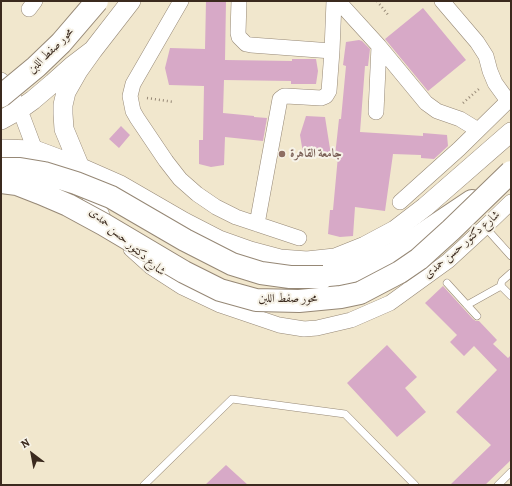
<!DOCTYPE html>
<html>
<head>
<meta charset="utf-8">
<style>
  body { margin:0 }
  #map { position:relative; width:512px; height:486px; overflow:hidden; background:#f1e7cd; font-family:Alegreya,serif }
  canvas { display:block }
  .frame { position:absolute; inset:0; border:2px solid #3b2a1e; pointer-events:none }
  .north { position:absolute; left:12px; top:434px; width:40px; height:40px; -webkit-text-stroke:3px #f7f3e8; paint-order:stroke; rotate:328deg; font-size:11px; font-weight:700; line-height:16px; text-align:center; color:#3b2a1e }
  .north::after { content:''; display:block; margin:auto; width:14px; height:18px; background:#3b2a1e; clip-path:polygon(50% 0,100% 100%,50% 72%,0 100%) }
</style>
</head>
<body>
<div id="map">
<canvas width="512" height="486"></canvas>
<div class="frame"></div>
<div class="north">N</div>
</div>
<script>
const context = document.querySelector('canvas').getContext('2d');
context.lineJoin = 'round';
function fill(path, color) {
  context.fillStyle = color;
  context.fill(path, 'evenodd');
}
function poly(rows) {
  const path = new Path2D();
  for (const r of rows) {
    path.moveTo(r[0], r[1]);
    for (let i = 2; i < r.length; i += 2) path.lineTo(r[i], r[i + 1]);
  }
  return path;
}
function strokePath(path, color, width, dash) {
  context.strokeStyle = color;
  context.lineWidth = width;
  context.lineCap = dash ? 'butt' : 'round';
  context.setLineDash(dash || []);
  context.stroke(path);
}
function drawText(font, color, halo, rows, align = 'center') {
  context.font = font + ' Alegreya,Amiri,serif';
  context.lineWidth = 4;
  context.setLineDash([]);
  context.textBaseline = 'middle';
  context.strokeStyle = halo;
  context.fillStyle = color;
  for (const [text, x, y, turn = 0] of rows) {
    context.save();
    context.translate(x, y);
    context.rotate((+turn || 0) * Math.PI / 180);
    context.textAlign = isNaN(turn) ? turn : align;
    if (halo) context.strokeText(text, 0, 0);
    context.fillText(text, 0, 0);
    context.restore();
  }
}
fill(poly([
  [206,1,226,1,225,60,292,61,292,59,316,59,318,71,316,84,291,84,291,81,224,80,223,113,254,116,254,117,267,118,263,141,225,137,224,165,211,167,199,164,199,140,203,140,204,86,169,85,165,68,170,48,205,49],
  [423,8,466,60,428,91,385,39],
  [359,40,362,41,370,49,368,66,365,66,360,132,423,136,423,133,447,135,448,146,434,159,421,158,421,155,393,154,385,211,355,207,353,236,340,237,328,234,330,210,333,210,338,156,335,156,339,119,341,119,346,66,343,65,346,42],
  [306,116,325,117,331,155,303,153,300,135],
  [121,126,130,135,119,148,109,139],
  [443,286,473,319,476,321,479,321,497,340,493,344,508,358,511,355,511,460,485,485,450,485,491,445,456,412,497,370,474,346,464,356,450,342,457,335,425,303],
  [387,345,417,377,405,388,426,412,397,437,347,383],
  [226,465,248,485,205,485]
]), '#d7a9c7');
const service = poly([
  [485,227,511,256],
  [511,273,502,281,501,284,502,287,511,296],
  [447,283,477,316],
  [467,305,501,286],
  [144,485,232,399,345,414,415,485],
  [498,485,511,472]
]);
const minor = poly([
  [181,1,133,84,130,96,133,111,137,118,166,161,180,179,197,194,216,207,236,217,299,238],
  [239,1,238,33,239,37,246,44,251,45,332,51],
  [338,1,379,46,426,103,437,111,460,119,478,130],
  [442,1,477,42,486,56,490,71,495,83,508,101],
  [29,9,35,1],
  [1,80,12,94,23,118,35,150,39,158],
  [376,112,379,46],
  [400,202,459,149,511,98],
  [257,224,280,99,284,96,286,96,321,98,326,96,329,91,332,51,334,1],
  [131,249,151,267,182,287,220,305,279,325,304,329,317,328,351,320,390,303,448,261,485,227,511,202]
]);
const tertiary = poly([
  [93,50,78,71,66,92,63,105,63,114,64,129,103,223],
  [1,120,19,110,33,100,53,83,72,66,93,50,131,1],
  [1,149,35,150,70,163,120,185,184,222,219,240,250,251,280,259,307,261,335,258,365,246,395,230,425,207,511,132]
]);
const primary = poly([
  [323,277,348,273,372,264,396,252,472,201]
]);
strokePath(service, '#968876', 8);
strokePath(minor, '#968876', 16);
strokePath(tertiary, '#968876', 20);
strokePath(primary, '#968876', 24);
strokePath(poly([
  [377,1,389,16],
  [147,98,174,102],
  [463,103,480,88]
]), '#968876', 2.5, [1, 3]);
strokePath(service, '#fff', 7);
strokePath(minor, '#fff', 15);
strokePath(tertiary, '#fff', 19);
strokePath(primary, '#fff', 22);
const primaryBridge = poly([
  [1,96,36,67,61,43,97,1],
  [1,169,20,169,44,173,76,183,111,197,185,240,232,264,261,273,290,277,323,277],
  [1,182,17,184,40,193,68,205,103,224,184,272,220,290,256,300,299,301,341,297,360,293,400,272,419,259,451,230,511,172]
]);
strokePath(primaryBridge, '#968876', 24, []);
strokePath(primaryBridge, '#fff', 22);
for (const [x, y, r, color] of [
  [282,154,4,"#8d6e63"]
]) {
  const dot = new Path2D();
  dot.arc(x, y, r, 0, 2 * Math.PI);
  context.fillStyle = color;
  context.fill(dot);
  strokePath(dot, '#f7f3e8', 1.5);
}
drawText('12px', '#3b2a1e', '#f7f3e8', [
  ["محور صفط اللبن",51,51,-45],
  ["شارع دكتور حسن حمدى",127,242,41],
  ["شارع دكتور حسن حمدى",462,245,-41],
  ["محور صفط اللبن",288,299]
]);
drawText('bold 12px', '#785e54', '#f7f3e8', [
  ["جامعة القاهرة",290,154]
], 'left');
</script>
</body>
</html>
